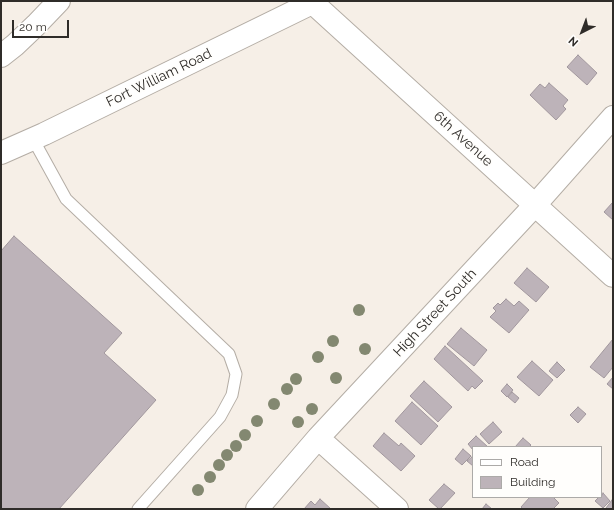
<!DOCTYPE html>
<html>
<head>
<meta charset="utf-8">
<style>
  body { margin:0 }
  #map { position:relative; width:614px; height:510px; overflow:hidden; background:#f6efe7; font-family:Raleway,sans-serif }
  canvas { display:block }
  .frame { position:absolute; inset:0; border:2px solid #2f2c29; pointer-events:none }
  .legend { position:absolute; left:472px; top:446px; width:130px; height:52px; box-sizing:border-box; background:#fffefc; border:1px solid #acaaa8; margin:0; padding:5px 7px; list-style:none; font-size:12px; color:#2f2c29 }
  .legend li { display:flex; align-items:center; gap:8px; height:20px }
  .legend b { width:20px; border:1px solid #acaaa8 }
  .north { position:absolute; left:562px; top:12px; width:40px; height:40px; -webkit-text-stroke:3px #fffefc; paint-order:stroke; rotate:222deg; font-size:11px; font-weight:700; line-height:16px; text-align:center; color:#2f2c29 }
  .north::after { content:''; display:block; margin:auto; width:14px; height:18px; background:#2f2c29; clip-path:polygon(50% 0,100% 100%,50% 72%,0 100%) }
  .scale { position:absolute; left:12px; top:20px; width:57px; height:18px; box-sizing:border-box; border:2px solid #2f2c29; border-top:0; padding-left:5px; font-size:12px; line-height:14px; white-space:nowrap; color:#2f2c29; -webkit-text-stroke:3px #fffefc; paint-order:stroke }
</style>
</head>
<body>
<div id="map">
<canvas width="614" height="510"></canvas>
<div class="frame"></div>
<ul class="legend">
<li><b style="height:5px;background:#fff"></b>Road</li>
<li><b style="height:11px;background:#bdb3b9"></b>Building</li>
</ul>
<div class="north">N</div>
<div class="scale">20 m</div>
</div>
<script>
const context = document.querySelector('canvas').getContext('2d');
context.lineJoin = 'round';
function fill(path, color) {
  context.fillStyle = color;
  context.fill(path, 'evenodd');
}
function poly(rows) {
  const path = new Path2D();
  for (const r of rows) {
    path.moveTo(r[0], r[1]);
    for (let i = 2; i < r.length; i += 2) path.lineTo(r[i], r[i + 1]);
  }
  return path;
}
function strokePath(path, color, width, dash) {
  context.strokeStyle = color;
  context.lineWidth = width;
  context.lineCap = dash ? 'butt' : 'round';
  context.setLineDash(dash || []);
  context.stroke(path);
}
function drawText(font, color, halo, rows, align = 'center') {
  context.font = font + ' Raleway,sans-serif';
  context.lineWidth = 3.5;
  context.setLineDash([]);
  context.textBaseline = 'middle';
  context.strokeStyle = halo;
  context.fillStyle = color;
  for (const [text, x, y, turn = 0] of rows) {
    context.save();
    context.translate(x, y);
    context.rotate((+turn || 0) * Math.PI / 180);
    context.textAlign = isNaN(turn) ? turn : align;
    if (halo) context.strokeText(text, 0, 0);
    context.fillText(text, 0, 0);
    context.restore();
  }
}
const building = poly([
  [578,55,597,73,587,85,567,67,578,55],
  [549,83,568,100,563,106,566,109,556,120,530,95,540,84,545,88,549,83],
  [613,202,613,220,604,212,613,202],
  [14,236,122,333,104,353,156,400,59,509,1,509,1,251,14,236],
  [527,268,549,287,536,302,514,283,527,268],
  [506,299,514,306,519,301,529,310,509,333,490,317,496,311,493,308,498,303,500,305,506,299],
  [461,328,487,350,474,366,447,344,461,328],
  [613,339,613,367,604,378,590,367,613,339],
  [445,346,483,381,475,389,472,386,468,391,434,359,445,346],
  [532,361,553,380,539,396,517,377,532,361],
  [557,362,565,370,557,378,549,371,557,362],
  [613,377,613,389,607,384,613,377],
  [424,381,452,407,438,422,410,396,424,381],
  [507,384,513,390,507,397,501,391,507,384],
  [512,392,519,398,515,403,508,397,512,392],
  [412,402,438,426,421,445,395,421,412,402],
  [578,407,586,414,578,423,570,415,578,407],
  [493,422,502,432,489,444,480,434,493,422],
  [384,433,399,446,401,443,415,456,401,471,373,446,384,433],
  [476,436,488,447,473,447,473,450,468,444,476,436],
  [523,438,531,445,529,447,515,447,523,438],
  [463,449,471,456,462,465,455,459,463,449],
  [472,457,473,458,473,466,467,461,472,457],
  [444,484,455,493,440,509,439,509,429,500,444,484],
  [603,493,610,501,603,508,595,501,599,497,601,497,603,493],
  [530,497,553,497,559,503,553,509,523,509,521,507,530,497],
  [320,499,331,509,304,509,311,501,315,505,320,499],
  [612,500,613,509,607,509,606,508,612,500],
  [486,504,492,509,482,509,486,504]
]);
fill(building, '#bdb3b9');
strokePath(building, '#a1979d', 1);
const service = poly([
  [33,139,66,199,229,354,236,374,232,395,220,417,138,509]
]);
const minor = poly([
  [313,3,613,276],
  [1,56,15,45,36,25,59,1],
  [318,438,397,509],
  [257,509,318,438,535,205,613,117]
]);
const secondary = poly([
  [1,153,44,134,316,1]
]);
strokePath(service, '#b4ada5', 13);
strokePath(minor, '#b4ada5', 24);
strokePath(secondary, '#b4ada5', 24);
strokePath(service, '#fff', 11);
strokePath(minor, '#fff', 22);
strokePath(secondary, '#fff', 22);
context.fillStyle = '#838871';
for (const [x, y] of [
  [359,310],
  [333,341],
  [365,349],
  [318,357],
  [336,378],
  [296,379],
  [287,389],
  [274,404],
  [312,409],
  [257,421],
  [298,422],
  [245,435],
  [236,446],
  [227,455],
  [219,465],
  [210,477],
  [198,490]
]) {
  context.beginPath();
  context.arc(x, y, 6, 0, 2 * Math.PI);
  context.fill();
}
drawText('14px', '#2f2c29', '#fffefc', [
  ["Fort William Road",159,78,-26],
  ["6th Avenue",463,139,42],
  ["High Street South",435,313,-47]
]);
</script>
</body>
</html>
